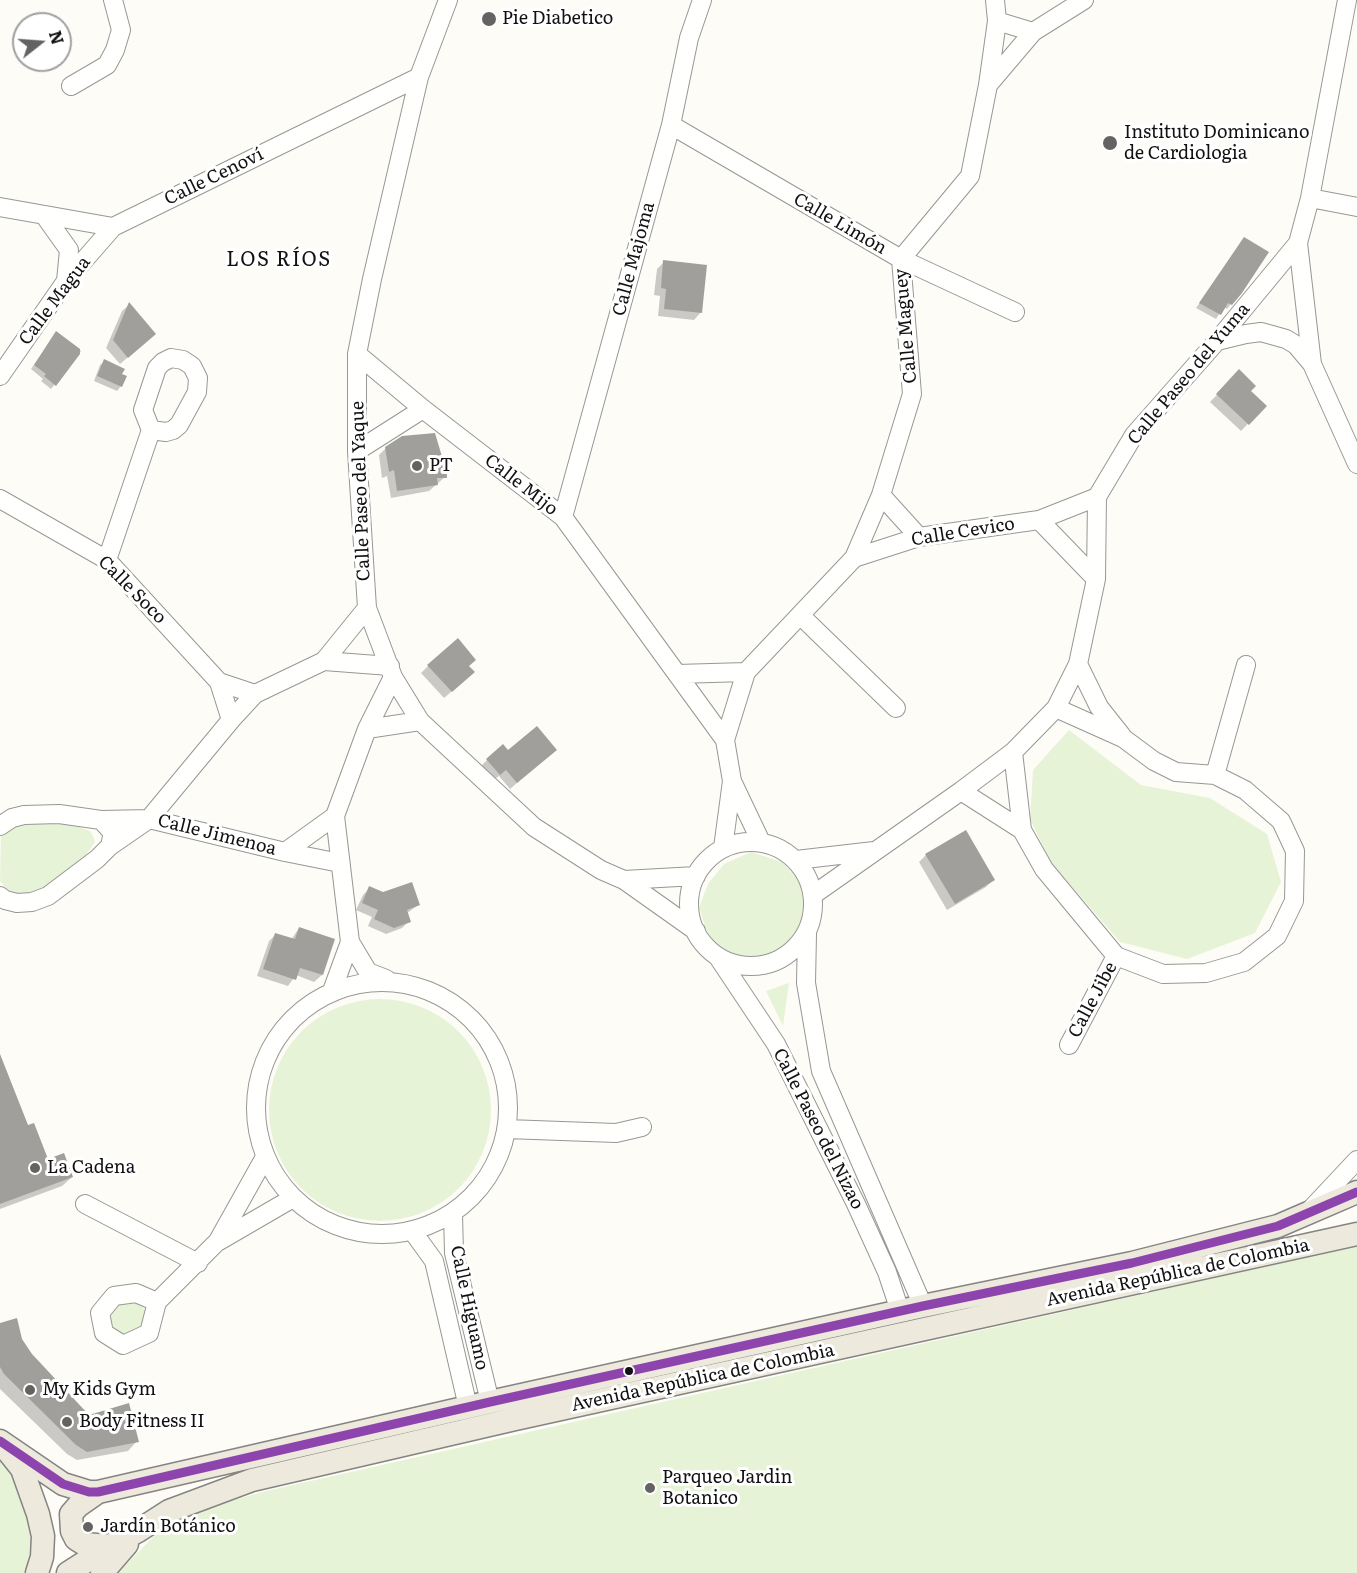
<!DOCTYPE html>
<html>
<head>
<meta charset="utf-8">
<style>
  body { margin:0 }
  #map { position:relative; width:1357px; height:1573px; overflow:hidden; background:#fdfcf7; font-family:Literata,serif }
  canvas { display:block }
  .north { position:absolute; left:12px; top:12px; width:60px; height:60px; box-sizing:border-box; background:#fff; border:2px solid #a0a0a0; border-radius:50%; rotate:73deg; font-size:16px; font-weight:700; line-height:24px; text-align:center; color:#111 }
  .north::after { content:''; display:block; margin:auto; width:21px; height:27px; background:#646362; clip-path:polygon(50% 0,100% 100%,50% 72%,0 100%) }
</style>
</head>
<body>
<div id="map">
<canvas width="1357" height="1573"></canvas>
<div class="north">N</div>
</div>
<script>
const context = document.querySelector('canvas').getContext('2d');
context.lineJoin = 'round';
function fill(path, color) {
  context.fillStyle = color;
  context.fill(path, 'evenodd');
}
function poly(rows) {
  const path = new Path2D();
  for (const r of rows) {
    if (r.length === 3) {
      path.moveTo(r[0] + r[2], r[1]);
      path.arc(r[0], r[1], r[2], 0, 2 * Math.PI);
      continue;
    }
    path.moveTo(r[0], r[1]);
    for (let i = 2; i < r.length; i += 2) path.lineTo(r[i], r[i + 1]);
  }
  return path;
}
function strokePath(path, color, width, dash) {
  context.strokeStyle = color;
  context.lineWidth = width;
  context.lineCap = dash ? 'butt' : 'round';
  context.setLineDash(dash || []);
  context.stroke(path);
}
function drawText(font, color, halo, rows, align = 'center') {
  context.font = font + ' Literata,serif';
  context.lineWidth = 6;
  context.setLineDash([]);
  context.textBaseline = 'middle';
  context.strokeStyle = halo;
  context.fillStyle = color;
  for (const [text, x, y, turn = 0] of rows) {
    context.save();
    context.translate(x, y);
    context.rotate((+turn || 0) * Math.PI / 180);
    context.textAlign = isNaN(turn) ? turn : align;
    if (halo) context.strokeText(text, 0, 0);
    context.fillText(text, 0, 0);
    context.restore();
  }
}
fill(poly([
  [1069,730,1141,785,1210,798,1267,834,1281,882,1255,933,1187,959,1120,942,1050,861,1030,819,1033,770],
  [26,821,61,822,77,826,90,831,93,836,95,842,86,855,58,883,26,896,15,894,6,888,0,881,1,834],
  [751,852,782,862,804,887,808,922,791,945,769,961,737,960,709,937,699,908,708,884,724,864],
  [789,983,783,1026,766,991],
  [380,1110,111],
  [1357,1246,1357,1573,118,1573,153,1537,191,1512,266,1491],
  [134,1299,148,1313,142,1331,122,1336,109,1321,115,1303],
  [0,1455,7,1464,30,1511,33,1549,28,1573,0,1573]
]), '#e7f3d7');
fill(poly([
  [1244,239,1231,304,1227,309,1224,307,1216,319,1196,308],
  [664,262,701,312,694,320,658,316,660,296,654,295,657,269],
  [129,305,147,341,120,364,106,348,122,311],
  [56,333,81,351,51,389,41,381,43,379,31,369],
  [105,361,121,374,121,386,117,391,94,381,100,365],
  [1239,372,1249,391,1265,406,1241,431,1210,402],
  [386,448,445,477,429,491,391,498,387,476,382,478,379,455],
  [428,666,467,666,466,679,444,698,421,673],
  [508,753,548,756,510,789,499,776,492,781,480,767,487,760],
  [926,855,993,880,986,887,947,910,919,862],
  [370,888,418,905,406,914,409,921,402,928,386,934,368,926,372,917,356,910,363,895],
  [299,928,322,975,314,982,296,975,288,986,257,976,269,941,276,934,291,940],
  [0,1061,27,1127,47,1161,72,1177,62,1186,0,1209],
  [0,1324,20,1340,31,1355,89,1416,137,1441,128,1451,77,1460,67,1454,0,1389]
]), '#0003');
fill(poly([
  [1244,237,1269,252,1242,293,1232,305,1228,303,1221,315,1199,303],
  [663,260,707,265,702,313,664,309,666,289,661,288],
  [129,302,156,334,128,358,113,340],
  [56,331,80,349,80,354,56,386,44,376,46,374,34,365],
  [104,359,125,369,122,374,127,376,122,387,97,376],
  [1239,369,1256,386,1251,391,1267,406,1249,425,1216,394],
  [435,433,443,460,446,460,447,478,437,478,438,485,397,491,394,470,389,472,385,447,402,436],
  [458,638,476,660,469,666,475,672,452,692,427,665],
  [537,726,557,750,517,783,506,770,500,775,486,759,503,744,508,750],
  [966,830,995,880,955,904,925,854],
  [412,882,420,905,407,910,411,922,394,928,374,919,378,910,362,903,369,886,383,892],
  [299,927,335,939,323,975,300,968,296,980,263,969,275,933,295,939],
  [0,1054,28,1125,34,1123,48,1159,64,1153,73,1177,0,1204],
  [17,1318,22,1339,32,1354,89,1415,129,1403,139,1442,87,1452,76,1445,4,1374,0,1367,0,1323]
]), '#a19f9c');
const minor = poly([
  [448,0,419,77,372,279,357,354,357,451,367,608,393,677,420,721,534,827,601,870,624,880,696,931],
  [1347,0,1310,198,1298,243,1312,364,1357,464],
  [997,21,1033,32],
  [988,85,1033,32,1084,0],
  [71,86,107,65,115,50,121,30,113,0],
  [671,125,901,259,1015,312],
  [1310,198,1357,207],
  [0,207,113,227,419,77],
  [44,215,69,250,66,281],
  [1217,341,1246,334,1261,332,1286,339,1296,345,1312,364],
  [357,354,423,409,563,517,677,674],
  [0,376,66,281,113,227],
  [357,451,423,409],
  [881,495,919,537],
  [0,499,107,560,219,682,231,720],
  [563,517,671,125,689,38,702,0],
  [1039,520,1096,579],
  [854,558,919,537,1039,520,1097,497],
  [107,560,151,430,166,432,173,430,179,425,197,392,198,378,192,366,183,360,171,358,163,362,157,368,143,410,151,430],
  [800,615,896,708],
  [324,661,390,666],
  [1078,664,1099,707,1122,736],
  [219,682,255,694],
  [367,729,393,677],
  [725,740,746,672],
  [1013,752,1022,830,1044,869,1116,956,1163,974,1206,973,1244,962,1277,936,1294,901,1295,851,1281,821,1245,790,1215,775,1176,772,1154,761,1123,738,1056,708],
  [1215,775,1246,665],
  [961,791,1022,830],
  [101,820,149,819,285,852,340,863],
  [0,826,12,818,24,815,59,814,101,820,112,832,112,837,110,846,97,859,48,896,32,902,17,903,5,900,0,896],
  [761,842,732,781,725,740,677,674,746,672,854,558,881,495,912,394,901,259,970,176,988,85,997,21,995,0],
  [751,904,62],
  [110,846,149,819,231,720,255,694,324,661,367,608],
  [723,848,732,781],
  [285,852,335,816],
  [796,860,874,851],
  [624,880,696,876],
  [813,895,961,791,1013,752,1056,708,1078,664,1096,579,1097,497,1134,435,1217,341,1298,243],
  [807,934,806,983,821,1071,923,1306],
  [718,957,776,1044,856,1204,887,1272,900,1311],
  [386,979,368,972,350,942,335,816,367,729,420,721],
  [382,1108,126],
  [332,991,350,942],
  [1069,1045,1116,956],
  [507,1129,616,1133,642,1127],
  [85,1204,198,1263],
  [1311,1209,1357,1160],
  [453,1214,454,1253,490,1402],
  [413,1232,434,1261,468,1407],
  [219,1241,293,1198],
  [157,1302,136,1293,114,1296,100,1313,104,1333,123,1345,149,1333,157,1302,218,1241,265,1157]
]);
const major = poly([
  [0,1441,63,1484,89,1492,98,1492,490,1402,923,1306,1132,1263,1278,1226,1357,1192],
  [10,1454,22,1469,38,1514,43,1536,42,1557,37,1573],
  [98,1492,78,1506,71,1514,72,1531,76,1539,84,1544,110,1546],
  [68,1573,110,1546,138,1531,169,1511,252,1480,515,1419,1357,1234],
  [102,1573,127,1544]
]);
strokePath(minor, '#979795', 20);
strokePath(major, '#858482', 25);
strokePath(minor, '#fffffe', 18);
strokePath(major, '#ede9dc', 22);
strokePath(poly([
  [0,1441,63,1484,89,1492,98,1492,490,1402,923,1306,1132,1263,1278,1226,1357,1192]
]), '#8e44ad', 9);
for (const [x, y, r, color] of [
  [489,19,8,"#646362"],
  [1110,143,8,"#646362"],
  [417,466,6,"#646362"],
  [35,1168,6,"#646362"],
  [629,1371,5,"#111"],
  [30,1390,6,"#646362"],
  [67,1422,6,"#646362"],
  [650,1488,6,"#646362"],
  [88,1527,6,"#646362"]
]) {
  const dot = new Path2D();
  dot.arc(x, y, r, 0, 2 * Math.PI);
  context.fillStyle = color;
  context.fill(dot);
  strokePath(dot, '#fff', 2);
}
drawText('18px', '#111', '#fff', [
  ["Pie Diabetico",502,19],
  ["Instituto Dominicano",1124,133],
  ["de Cardiologia",1124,154],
  ["PT",429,466],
  ["La Cadena",47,1168],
  ["My Kids Gym",42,1390],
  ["Body Fitness II",79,1422],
  ["Parqueo Jardin",662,1478],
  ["Botanico",662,1499],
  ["Jardín Botánico",100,1527]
], 'left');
drawText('18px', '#111', '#fff', [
  ["Calle Cenoví",214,177,-26],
  ["Calle Limón",840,224,30],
  ["Calle Majoma",634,259,-75],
  ["Calle Magua",55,301,-53],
  ["Calle Maguey",906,326,-95],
  ["Calle Paseo del Yuma",1189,374,-50],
  ["Calle Mijo",521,485,38],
  ["Calle Paseo del Yaque",361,491,-92],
  ["Calle Cevico",963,532,-9],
  ["Calle Soco",132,590,45],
  ["Calle Jimenoa",217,835,14],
  ["Calle Jibe",1093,1000,-62],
  ["Calle Paseo del Nizao",818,1129,63],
  ["Avenida República de Colombia",1178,1273,-12],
  ["Calle Higuamo",469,1308,78],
  ["Avenida República de Colombia",703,1378,-12]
]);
context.letterSpacing = '1.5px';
drawText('20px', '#111', '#fff', [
  ["LOS RÍOS",279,260]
]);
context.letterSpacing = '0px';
</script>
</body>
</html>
